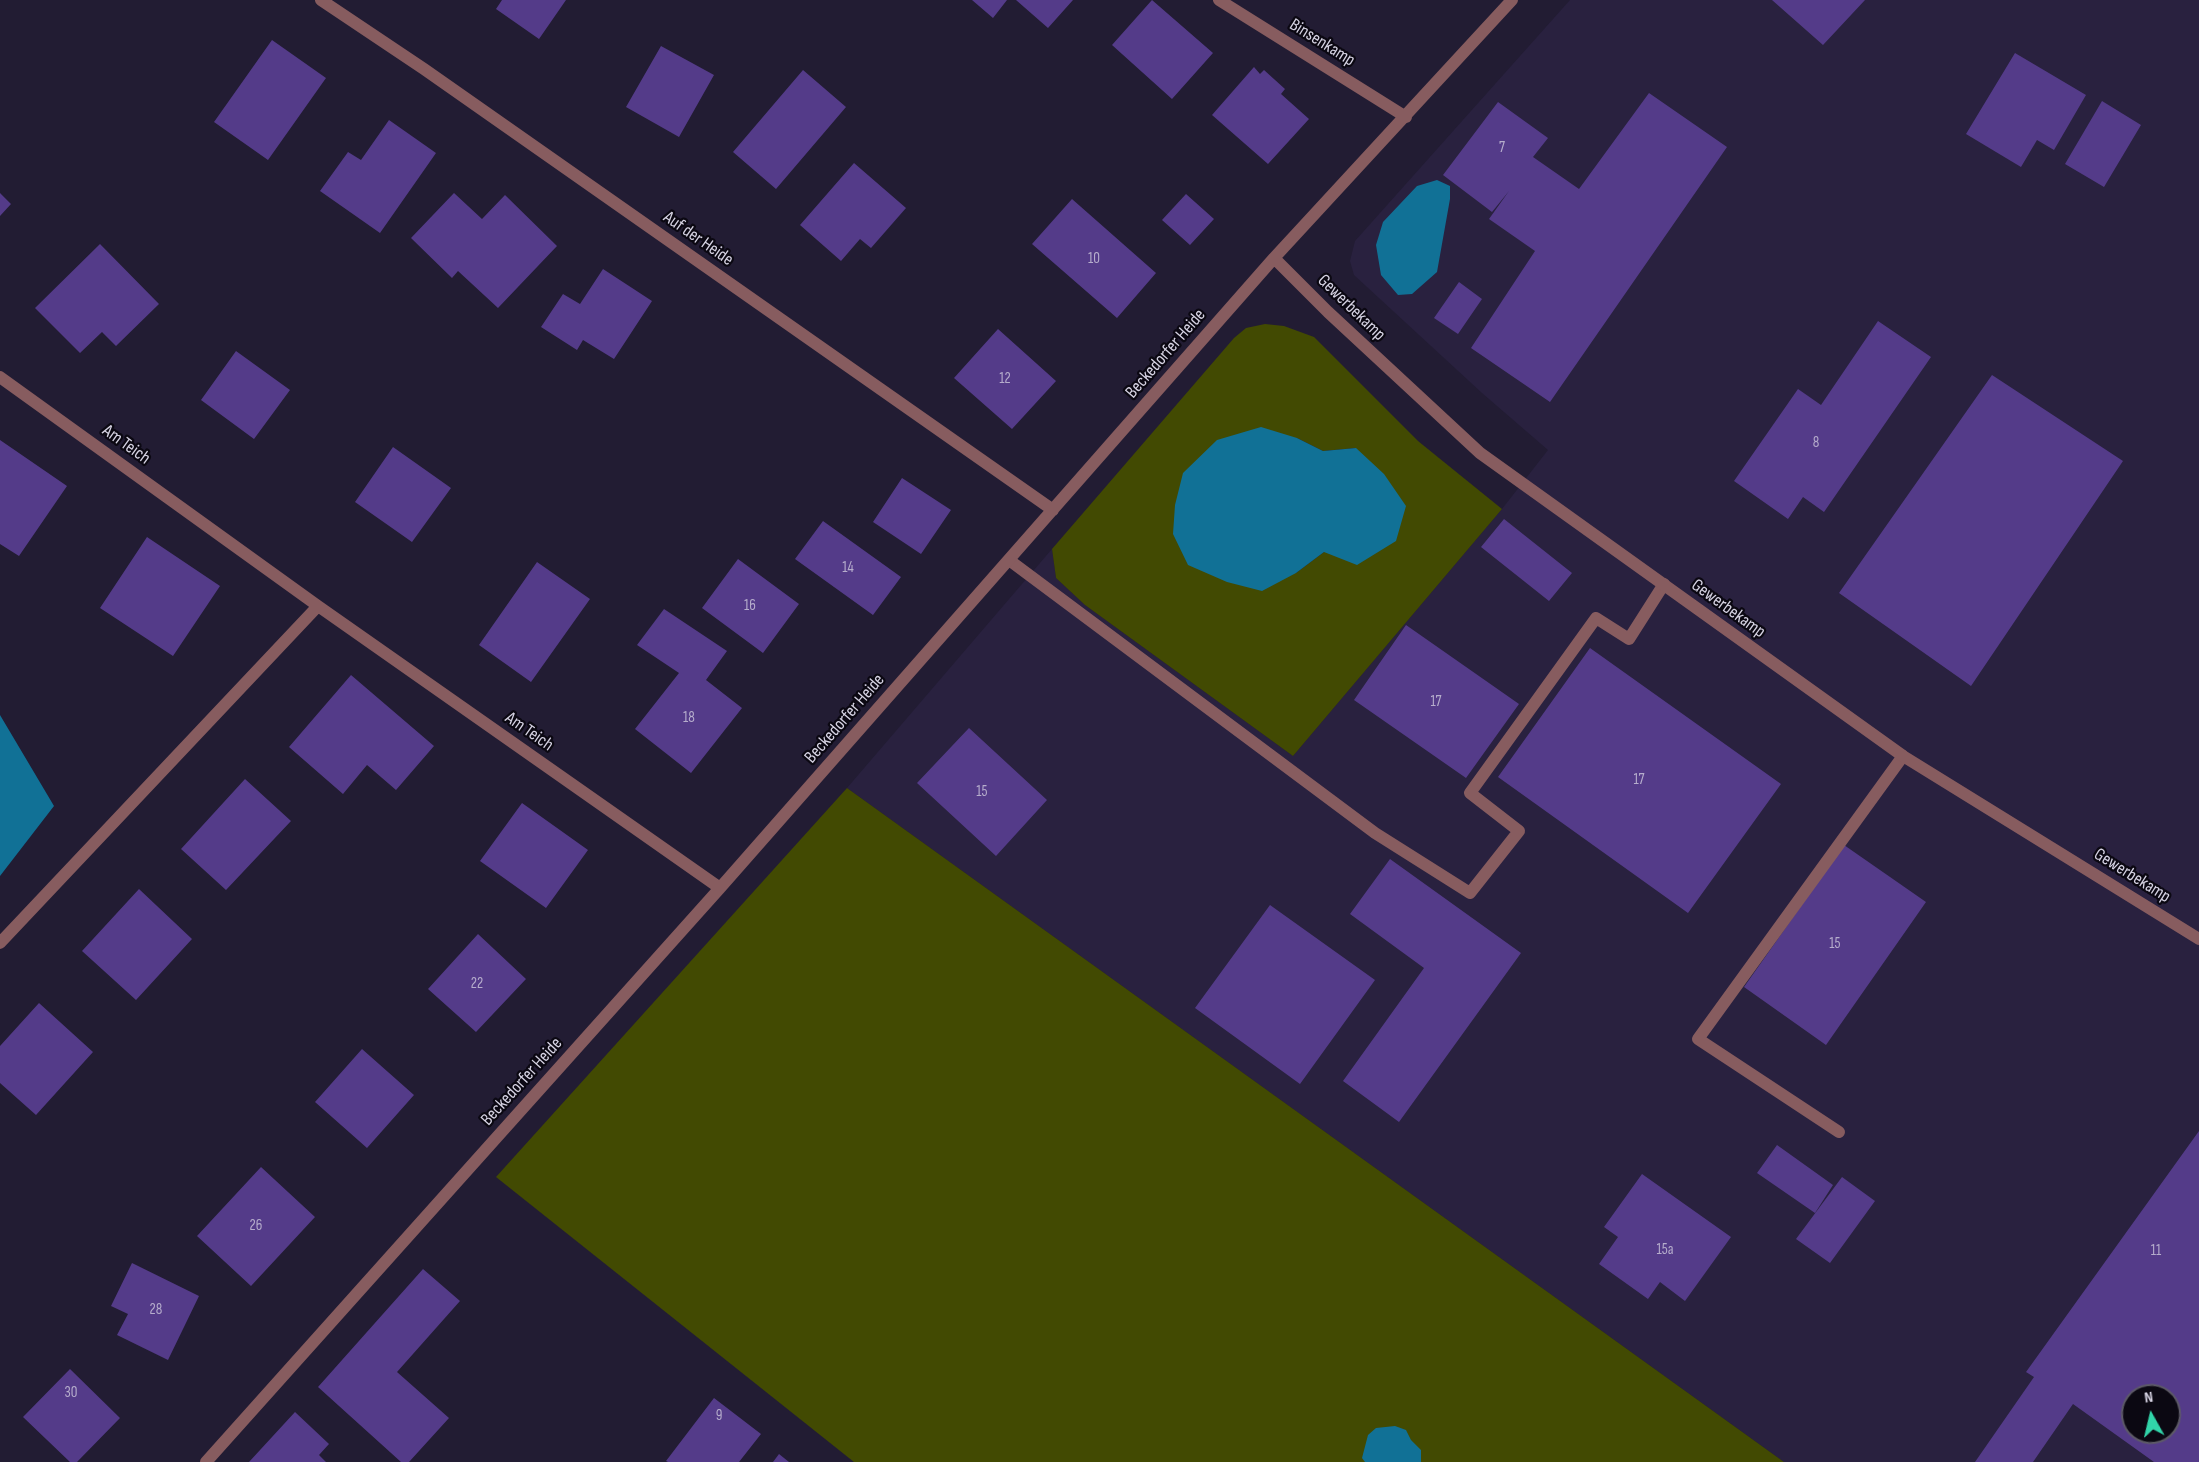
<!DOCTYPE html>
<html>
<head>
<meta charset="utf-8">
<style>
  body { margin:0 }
  #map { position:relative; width:2199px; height:1462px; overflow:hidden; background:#221c33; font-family:"Sofia Sans Condensed",sans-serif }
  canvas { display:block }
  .north { position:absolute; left:2121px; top:1384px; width:60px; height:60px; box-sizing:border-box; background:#0b0812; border:2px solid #5c5966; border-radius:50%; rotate:352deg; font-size:16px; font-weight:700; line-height:24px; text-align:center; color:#d6d3e3 }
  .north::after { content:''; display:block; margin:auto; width:21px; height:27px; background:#31d4a9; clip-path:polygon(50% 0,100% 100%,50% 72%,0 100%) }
</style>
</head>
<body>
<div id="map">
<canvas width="2199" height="1462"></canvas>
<div class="north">N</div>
</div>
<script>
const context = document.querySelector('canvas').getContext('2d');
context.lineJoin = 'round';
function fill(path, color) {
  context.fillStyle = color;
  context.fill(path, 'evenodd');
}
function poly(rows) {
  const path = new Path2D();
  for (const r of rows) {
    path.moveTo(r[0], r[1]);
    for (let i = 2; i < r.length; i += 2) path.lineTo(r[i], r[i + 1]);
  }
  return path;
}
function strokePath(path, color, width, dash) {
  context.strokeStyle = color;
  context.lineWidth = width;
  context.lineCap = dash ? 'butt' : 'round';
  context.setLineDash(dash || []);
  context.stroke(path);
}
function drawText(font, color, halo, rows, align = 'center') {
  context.font = font + ' "Sofia Sans Condensed",sans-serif';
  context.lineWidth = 4.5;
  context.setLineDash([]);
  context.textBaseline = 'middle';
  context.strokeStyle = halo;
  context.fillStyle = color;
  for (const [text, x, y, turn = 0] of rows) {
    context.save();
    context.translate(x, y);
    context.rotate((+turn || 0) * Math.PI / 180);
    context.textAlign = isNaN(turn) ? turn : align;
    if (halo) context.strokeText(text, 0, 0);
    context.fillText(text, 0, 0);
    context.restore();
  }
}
fill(poly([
  [1570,0,2199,0,2199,1462,1784,1462,847,788,1052,549,1056,578,1085,605,1293,756,1502,509,1548,450,1482,393,1354,275,1350,261,1355,241],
  [2133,1396,2169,1396,2169,1432,2133,1432]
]), '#29213f');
fill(poly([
  [1265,324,1284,326,1314,337,1418,441,1502,509,1293,756,1085,605,1056,578,1052,549,1234,338,1246,328],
  [1297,438,1323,451,1356,448,1324,552,1296,573],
  [847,788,1784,1462,854,1462,496,1177]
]), '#424a02');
fill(poly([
  [1437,180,1450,186,1450,199,1437,272,1412,294,1398,295,1381,275,1376,245,1383,222,1417,186],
  [1261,427,1297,438,1323,451,1356,448,1384,474,1406,506,1396,541,1357,565,1324,552,1296,573,1262,591,1227,582,1188,565,1173,534,1175,505,1183,473,1217,440],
  [0,715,54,806,0,876],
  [1395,1426,1406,1430,1411,1440,1421,1450,1421,1462,1365,1462,1362,1458,1368,1435,1376,1428]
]), '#117196');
fill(poly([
  [502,0,566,0,539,39,496,9],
  [972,0,1007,0,993,18],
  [1016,0,1073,0,1048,28],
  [1152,0,1213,53,1172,99,1112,45],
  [1772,0,1865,0,1823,45],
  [272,40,326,78,268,160,214,122],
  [661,46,714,75,679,137,626,107],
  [2015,53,2086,95,2054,150,2037,140,2021,167,1966,134],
  [1254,67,1260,74,1264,70,1285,89,1281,94,1309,119,1268,164,1212,115],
  [803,70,846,107,776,189,733,152],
  [1649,93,1727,147,1550,402,1471,348,1535,251,1489,219,1509,191,1492,212,1443,175,1498,102,1548,138,1533,157,1579,189],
  [2102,101,2141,125,2104,187,2065,164],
  [389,120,436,153,380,233,320,191,348,152,361,160],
  [854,163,906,208,871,248,860,239,841,261,800,225],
  [0,193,11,204,0,216],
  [454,193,482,219,505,195,557,246,498,308,458,271,452,278,411,238],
  [1186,194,1214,219,1190,245,1162,220],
  [1072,199,1156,273,1117,318,1032,244],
  [100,244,159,304,116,346,102,332,80,353,35,308],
  [603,269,652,301,614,359,583,340,577,350,541,327,563,294,580,304],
  [1459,282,1482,299,1458,334,1434,318],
  [1878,321,1931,357,1824,512,1803,497,1788,519,1734,481,1798,389,1821,405],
  [998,329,1056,381,1012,429,954,378],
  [236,351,290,390,254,439,201,400],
  [1992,375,2123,461,1971,686,1839,593],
  [0,440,67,486,19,556,0,544],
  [393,447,451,488,412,542,355,502],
  [902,478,951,510,921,554,873,522],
  [1504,519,1572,573,1549,601,1481,547],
  [823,521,901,577,873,615,795,559],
  [147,537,220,586,173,656,100,608],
  [738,559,799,604,763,653,702,608],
  [537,562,590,599,531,682,479,645],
  [664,609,727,651,706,680,742,708,691,773,635,729,679,673,637,645],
  [1406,625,1519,704,1466,778,1354,700],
  [1590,648,1781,784,1688,913,1498,777],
  [351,675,434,746,396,790,367,765,343,794,289,747],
  [969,728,1047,800,996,856,917,783],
  [245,779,291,821,226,890,181,849],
  [522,803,588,850,546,908,480,861],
  [1844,845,1926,902,1826,1045,1744,987],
  [1390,859,1521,953,1399,1122,1343,1081,1424,968,1350,914],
  [139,889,192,939,136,1000,82,951],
  [1270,905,1375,980,1300,1084,1195,1008],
  [478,934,526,979,476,1032,428,989],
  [39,1003,93,1052,36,1115,0,1083,0,1046],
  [362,1049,414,1095,367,1148,315,1102],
  [2199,1131,2199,1462,2154,1462,2073,1404,2033,1462,1975,1462,2034,1377,2026,1372],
  [2133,1396,2169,1396,2169,1432,2133,1432],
  [1777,1145,1833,1185,1815,1213,1757,1173],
  [261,1167,315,1217,251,1286,197,1236],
  [1642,1174,1731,1237,1685,1301,1660,1282,1648,1299,1599,1264,1618,1237,1604,1227],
  [1842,1177,1875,1201,1830,1263,1796,1239],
  [132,1263,199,1296,168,1360,117,1335,128,1314,111,1306],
  [423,1269,460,1301,397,1372,449,1418,409,1462,401,1462,318,1387],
  [70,1369,120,1418,77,1462,70,1462,23,1417],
  [714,1398,761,1434,739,1462,668,1462,666,1461],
  [295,1412,329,1444,319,1455,326,1462,249,1462],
  [779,1454,789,1462,773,1462]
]), '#543b89');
strokePath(poly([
  [1009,560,1375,833,1470,893,1519,831,1470,793,1596,618,1629,639,1664,584],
  [1839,1132,1698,1039,1903,756]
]), '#875c5f', 12);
strokePath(poly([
  [321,0,424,69,1053,510],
  [1219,0,1406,117],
  [1274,258,1328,312,1480,453,1903,756,2199,939],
  [0,377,318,606,720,888],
  [0,943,318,606],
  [206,1462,720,888,1274,258,1512,0]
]), '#875c5f', 12);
drawText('15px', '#b6adcc', null, [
  ["7",1502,148],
  ["10",1094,259],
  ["12",1005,379],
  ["8",1816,443],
  ["14",848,568],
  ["16",750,606],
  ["17",1436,702],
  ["18",689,718],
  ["17",1639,780],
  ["15",982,792],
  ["15",1835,944],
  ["22",477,984],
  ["26",256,1226],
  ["15a",1665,1250],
  ["11",2156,1251],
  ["28",156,1310],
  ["30",71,1393],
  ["9",719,1416]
]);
drawText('18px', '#d6d3e3', '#0b0812', [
  ["Binsenkamp",1322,43,32],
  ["Auf der Heide",698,239,35],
  ["Gewerbekamp",1351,308,44],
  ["Beckedorfer Heide",1166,354,-49],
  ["Am Teich",126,445,36],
  ["Gewerbekamp",1728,609,36],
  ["Beckedorfer Heide",845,719,-49],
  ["Am Teich",529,732,35],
  ["Gewerbekamp",2132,876,32],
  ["Beckedorfer Heide",522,1082,-48]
]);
</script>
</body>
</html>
